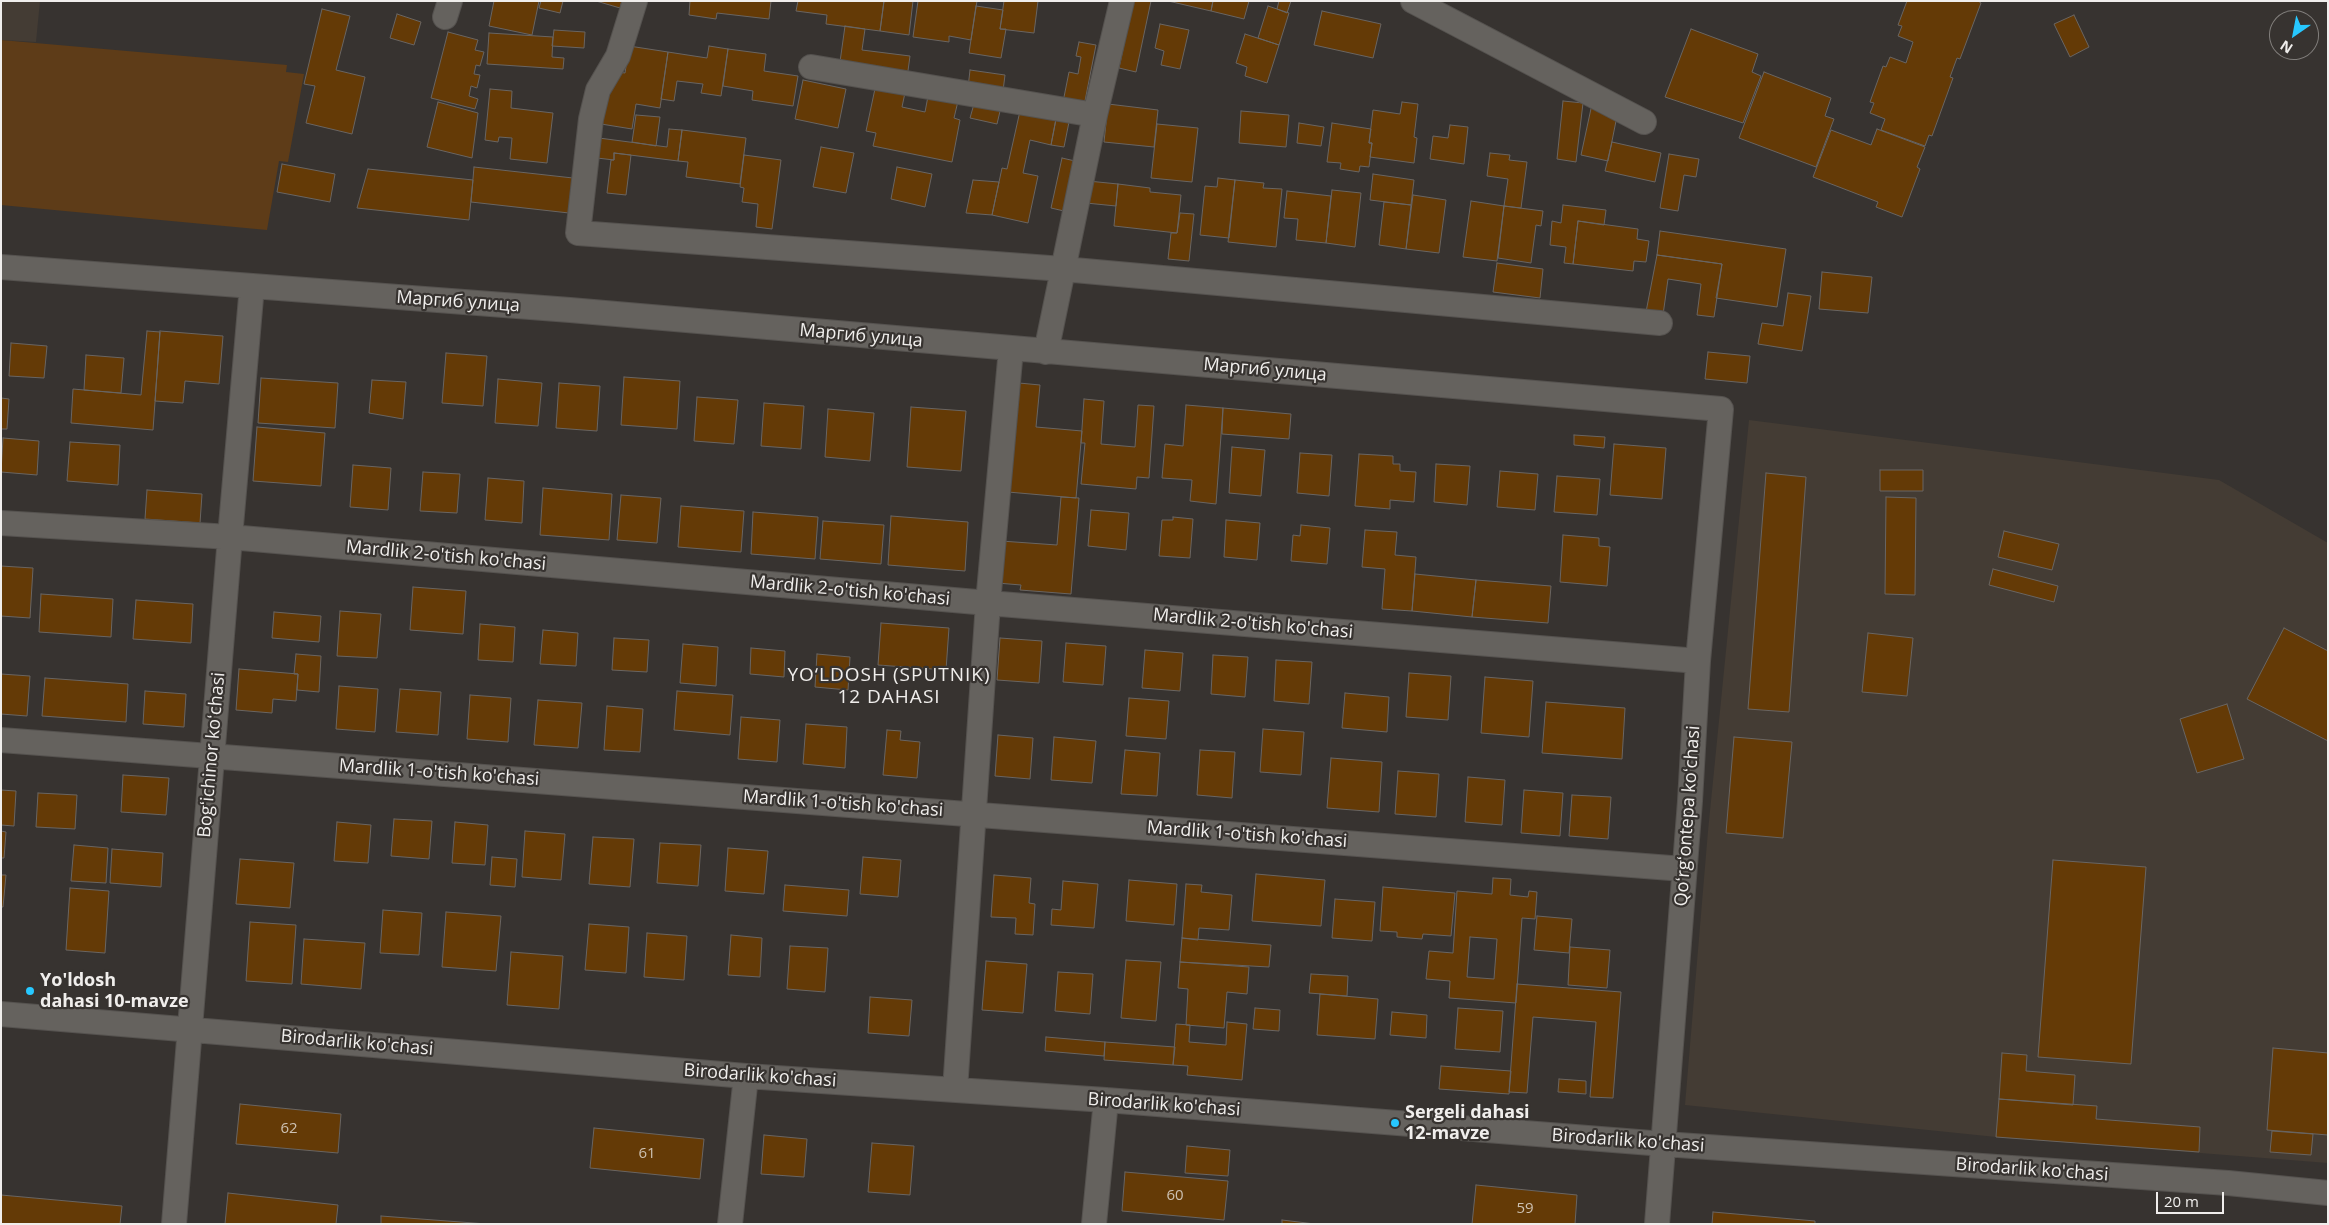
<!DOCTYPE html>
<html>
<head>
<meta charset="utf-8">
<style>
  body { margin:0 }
  #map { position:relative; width:2329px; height:1225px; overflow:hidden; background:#373330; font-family:"Open Sans",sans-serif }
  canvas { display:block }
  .frame { position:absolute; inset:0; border:2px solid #f0eeec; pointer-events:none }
  .north { position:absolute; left:2269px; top:10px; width:50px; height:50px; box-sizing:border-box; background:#373330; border:1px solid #817e7b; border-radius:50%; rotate:213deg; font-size:14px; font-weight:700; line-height:20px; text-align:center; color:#f0eeec }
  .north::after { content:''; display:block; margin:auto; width:18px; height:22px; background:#27c8ff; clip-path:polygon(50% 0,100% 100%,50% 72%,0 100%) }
  .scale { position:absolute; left:2156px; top:1192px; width:68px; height:22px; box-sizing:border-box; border:2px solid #f0eeec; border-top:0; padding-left:6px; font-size:15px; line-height:18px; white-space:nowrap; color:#f0eeec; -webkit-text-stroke:4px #373330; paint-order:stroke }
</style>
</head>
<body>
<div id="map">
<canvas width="2329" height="1225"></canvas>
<div class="frame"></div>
<div class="north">N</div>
<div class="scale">20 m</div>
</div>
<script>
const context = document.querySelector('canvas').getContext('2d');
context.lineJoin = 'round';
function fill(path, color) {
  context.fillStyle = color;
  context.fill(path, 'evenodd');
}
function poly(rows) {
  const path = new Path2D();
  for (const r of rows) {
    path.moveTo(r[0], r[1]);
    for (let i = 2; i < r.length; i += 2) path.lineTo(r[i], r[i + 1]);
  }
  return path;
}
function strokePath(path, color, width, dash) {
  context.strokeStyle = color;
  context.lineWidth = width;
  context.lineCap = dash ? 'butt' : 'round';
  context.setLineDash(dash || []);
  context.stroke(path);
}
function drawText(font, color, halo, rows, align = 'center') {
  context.font = font + ' "Open Sans",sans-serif';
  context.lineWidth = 4.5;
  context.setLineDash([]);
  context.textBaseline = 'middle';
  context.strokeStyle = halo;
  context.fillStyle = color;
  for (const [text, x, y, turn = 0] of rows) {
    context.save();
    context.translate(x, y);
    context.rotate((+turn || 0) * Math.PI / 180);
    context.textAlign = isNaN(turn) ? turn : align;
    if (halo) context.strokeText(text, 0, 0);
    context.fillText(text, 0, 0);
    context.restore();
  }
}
fill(poly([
  [1,1,40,1,36,42,1,40],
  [1749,420,2219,480,2328,543,2328,1163,1996,1137,1685,1105,1708,831]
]), '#443c34');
fill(poly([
  [1,40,287,65,286,72,304,74,288,162,279,161,267,230,1,205]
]), '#5e3c18');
const building = poly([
  [494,1,539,1,532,35,489,26,494,1],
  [541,1,563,1,560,13,539,8,541,1],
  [596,1,622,1,620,8,596,1],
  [690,1,771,1,769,19,717,13,716,19,689,15,690,1],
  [798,1,884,1,880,31,826,24,827,15,796,11,798,1],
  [884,1,913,1,909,35,880,31,884,1],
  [918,1,977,1,971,40,949,36,949,42,913,37,918,1],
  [1004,1,1038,1,1034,33,1000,29,1004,1],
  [1133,1,1151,1,1136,72,1119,68,1133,1],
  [1168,1,1213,1,1211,11,1168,1],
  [1213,1,1249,1,1244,19,1211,11,1213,1],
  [1279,1,1291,1,1287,13,1277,9,1279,1],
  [1907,1,1978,1,1981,3,1960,59,1957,58,1950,77,1953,78,1932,136,1929,135,1925,146,1881,130,1885,119,1870,113,1874,103,1870,102,1883,66,1886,67,1890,57,1906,63,1913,42,1898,36,1902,26,1898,25,1907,1],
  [976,6,1003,10,1000,29,1006,29,1001,58,969,53,976,6],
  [1268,6,1289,13,1279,45,1258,38,1268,6],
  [322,9,350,16,336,70,365,77,352,134,306,123,315,86,304,84,322,9],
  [1322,11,1381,24,1373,58,1314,45,1322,11],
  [397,14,421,22,414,45,390,38,397,14],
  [2074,15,2089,47,2070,57,2054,24,2074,15],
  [1160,24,1189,30,1180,69,1161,65,1164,51,1155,48,1160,24],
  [845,26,865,29,862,50,910,56,907,78,839,69,845,26],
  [1691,29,1758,54,1752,72,1761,76,1743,123,1665,97,1691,29],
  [554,30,585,32,584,48,552,46,554,30],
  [448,32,478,40,475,50,484,52,480,66,476,65,474,74,480,75,477,88,471,86,469,96,478,99,475,109,431,98,448,32],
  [489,33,553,37,552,57,564,58,563,69,487,64,489,33],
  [1245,34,1279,45,1267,83,1245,76,1247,67,1236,63,1245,34],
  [1079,42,1096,45,1084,106,1063,102,1069,72,1078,74,1081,57,1076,56,1079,42],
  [629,46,668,52,660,108,636,104,632,129,601,124,610,71,625,73,629,46],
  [709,46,728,49,721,96,701,93,703,84,677,81,674,101,661,99,668,52,707,58,709,46],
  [728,49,766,54,764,71,798,76,793,106,752,100,753,91,723,86,728,49],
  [970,70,1005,75,1003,91,968,88,970,70],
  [1764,72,1831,98,1825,116,1834,119,1816,167,1739,138,1764,72],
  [803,80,846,89,838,128,795,119,803,80],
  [876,84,906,88,902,107,925,112,929,91,959,97,954,118,960,120,952,162,873,146,876,133,866,131,876,84],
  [490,89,512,91,511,108,553,113,547,163,510,159,512,138,499,137,498,142,485,140,490,89],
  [1563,101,1583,103,1576,162,1557,159,1563,101],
  [438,102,478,113,472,158,427,147,438,102],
  [1402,102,1418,104,1414,137,1417,138,1414,163,1370,157,1372,143,1369,143,1373,110,1400,114,1402,102],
  [974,104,1001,107,997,124,970,118,974,104],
  [1108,104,1158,110,1154,147,1104,142,1108,104],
  [1592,104,1617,116,1608,161,1581,155,1592,104],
  [1020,111,1056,119,1051,145,1030,140,1023,173,1038,176,1028,223,992,215,1002,168,1007,169,1020,111],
  [1241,111,1289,115,1286,147,1239,143,1241,111],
  [636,115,660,117,656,146,632,142,636,115],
  [1056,119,1069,122,1064,147,1051,145,1056,119],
  [1299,123,1324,127,1321,146,1297,143,1299,123],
  [1332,123,1371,129,1369,143,1372,143,1369,167,1360,166,1359,172,1340,169,1341,163,1327,162,1332,123],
  [1157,124,1198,128,1192,182,1151,178,1157,124],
  [1450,125,1468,127,1464,164,1430,159,1433,136,1448,138,1450,125],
  [669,129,682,130,678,161,614,153,614,160,597,158,599,138,667,147,669,129],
  [1877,129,1925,147,1917,167,1920,169,1902,217,1876,207,1878,202,1813,177,1831,130,1871,145,1877,129],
  [682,130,746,138,740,184,686,177,688,162,678,161,682,130],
  [1612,142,1661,153,1655,182,1605,171,1612,142],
  [821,147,854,153,846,193,813,187,821,147],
  [614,153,631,155,626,195,607,193,611,160,614,160,614,153],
  [1490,153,1510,155,1509,160,1527,162,1521,208,1504,206,1508,179,1487,176,1490,153],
  [1669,154,1699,159,1696,177,1684,175,1678,211,1660,208,1669,154],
  [744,155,781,160,772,229,756,227,758,204,742,202,744,188,740,187,744,155],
  [1062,158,1075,161,1064,211,1051,208,1062,158],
  [282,164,335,174,330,202,277,192,282,164],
  [474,167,573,178,569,213,471,202,474,167],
  [897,167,932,174,925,207,891,199,897,167],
  [368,169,473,180,469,220,357,208,368,169],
  [1373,174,1414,180,1411,205,1370,200,1373,174],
  [1218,178,1235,180,1229,238,1200,235,1205,186,1217,187,1218,178],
  [973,180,999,182,992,215,966,213,973,180],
  [1235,180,1264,183,1263,188,1282,189,1276,247,1228,242,1235,180],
  [1088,181,1118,184,1116,206,1086,203,1088,181],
  [1118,184,1150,188,1150,192,1181,195,1177,233,1114,226,1118,184],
  [1332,190,1361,193,1355,247,1326,243,1332,190],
  [1287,191,1331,196,1326,243,1296,240,1298,219,1284,218,1287,191],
  [1413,195,1446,200,1439,253,1406,249,1413,195],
  [1471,201,1504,206,1497,261,1463,257,1471,201],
  [1384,202,1411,205,1406,249,1379,245,1384,202],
  [1563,205,1606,210,1604,225,1578,221,1573,264,1564,263,1566,247,1550,245,1552,221,1561,223,1563,205],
  [1504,206,1543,211,1541,226,1536,225,1531,263,1498,258,1504,206],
  [1180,213,1194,214,1189,261,1168,259,1171,233,1177,233,1180,213],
  [1578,221,1638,229,1637,239,1649,241,1646,262,1634,261,1633,271,1573,264,1578,221],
  [1660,231,1786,249,1777,307,1716,298,1722,264,1657,255,1660,231],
  [1657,255,1722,264,1714,317,1697,315,1701,284,1668,279,1663,315,1646,312,1657,255],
  [1497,263,1543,269,1540,298,1493,292,1497,263],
  [1822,272,1872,277,1868,313,1819,309,1822,272],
  [1788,293,1811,296,1802,351,1758,344,1762,323,1783,326,1788,293],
  [147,331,160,332,153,430,71,423,73,389,141,395,147,331],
  [160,331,223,336,219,384,185,381,183,403,155,401,160,331],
  [11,343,47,346,44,378,9,376,11,343],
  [1708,352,1750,356,1747,383,1705,379,1708,352],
  [446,353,487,356,483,406,442,403,446,353],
  [86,355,124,358,121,393,84,390,86,355],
  [624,377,680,381,677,429,621,425,624,377],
  [261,378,338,383,335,428,258,423,261,378],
  [498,379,542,383,538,426,495,423,498,379],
  [372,380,406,382,403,419,369,413,372,380],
  [559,383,600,386,597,431,556,428,559,383],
  [1019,383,1040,385,1036,427,1082,431,1076,498,1008,492,1019,383],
  [697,397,738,400,734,444,694,441,697,397],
  [1,398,9,399,7,429,1,429,1,398],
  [1084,399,1104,401,1101,444,1135,447,1138,405,1154,406,1149,478,1137,477,1136,489,1081,484,1085,443,1081,443,1084,399],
  [764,403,804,406,801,449,761,446,764,403],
  [1186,405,1223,408,1216,504,1190,501,1192,480,1162,478,1165,444,1183,446,1186,405],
  [911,407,966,411,961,471,907,467,911,407],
  [1223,408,1291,414,1289,439,1222,434,1223,408],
  [828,409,874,413,870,461,825,457,828,409],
  [257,427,325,433,321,486,253,481,257,427],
  [1574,435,1605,437,1604,448,1574,445,1574,435],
  [3,438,39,441,37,475,1,472,3,438],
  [70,442,120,445,118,485,67,481,70,442],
  [1614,444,1666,448,1662,499,1610,495,1614,444],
  [1232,447,1265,450,1261,496,1229,493,1232,447],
  [1300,453,1332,455,1329,496,1297,493,1300,453],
  [1359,454,1393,456,1393,464,1400,464,1400,471,1416,472,1414,502,1390,500,1390,509,1355,506,1359,454],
  [1436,464,1470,466,1467,505,1434,502,1436,464],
  [353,465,391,468,388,510,350,507,353,465],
  [1880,470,1923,470,1923,491,1880,491,1880,470],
  [1500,471,1538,474,1535,510,1497,507,1500,471],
  [423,472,460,474,457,513,420,511,423,472],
  [1766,473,1806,477,1789,712,1748,709,1766,473],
  [1557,476,1600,479,1597,515,1554,512,1557,476],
  [488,478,524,481,522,523,485,520,488,478],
  [543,488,612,494,609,540,540,535,543,488],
  [147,490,202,494,200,523,145,519,147,490],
  [621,495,661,498,657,543,617,540,621,495],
  [1061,497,1079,498,1071,594,1020,590,1021,585,997,583,1001,541,1057,545,1061,497],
  [1886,497,1916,498,1915,595,1885,594,1886,497],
  [681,506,744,511,741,552,678,547,681,506],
  [1091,510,1129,513,1126,550,1088,546,1091,510],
  [753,512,818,517,815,559,751,554,753,512],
  [891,516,968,522,965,571,888,565,891,516],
  [1173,517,1193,519,1190,558,1159,556,1162,520,1173,520,1173,517],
  [1226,520,1260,523,1257,560,1224,557,1226,520],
  [823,521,884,525,881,564,820,559,823,521],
  [1301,525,1330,528,1327,564,1291,561,1293,535,1300,536,1301,525],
  [1365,530,1397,532,1395,555,1416,557,1412,611,1382,609,1385,569,1362,567,1365,530],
  [2004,531,2059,544,2052,570,1998,557,2004,531],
  [1563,535,1599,538,1599,546,1610,547,1607,586,1560,582,1563,535],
  [1,566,33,568,30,618,1,616,1,566],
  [1993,569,2058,586,2054,602,1989,585,1993,569],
  [1415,574,1476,580,1472,617,1412,611,1415,574],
  [1476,580,1551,586,1548,623,1472,617,1476,580],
  [413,587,466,591,463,634,410,630,413,587],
  [41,594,113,599,111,637,39,632,41,594],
  [136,600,193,604,191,643,133,639,136,600],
  [340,611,381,614,377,658,337,656,340,611],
  [274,612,321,616,319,642,272,638,274,612],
  [881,623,949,628,946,670,878,665,881,623],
  [480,624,515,627,513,662,478,660,480,624],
  [2284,628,2328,651,2328,741,2247,699,2284,628],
  [543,630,578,633,576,666,540,664,543,630],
  [1868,633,1913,638,1907,696,1862,692,1868,633],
  [614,638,649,640,647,672,612,670,614,638],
  [1000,638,1042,641,1039,683,997,680,1000,638],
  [1066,643,1106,646,1103,685,1063,682,1066,643],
  [683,644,718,647,716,686,680,683,683,644],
  [751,648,785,651,784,677,750,674,751,648],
  [1145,650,1183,653,1180,691,1142,688,1145,650],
  [296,654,321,656,319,692,297,690,298,674,294,674,296,654],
  [817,654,850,657,848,690,815,687,817,654],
  [1213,655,1248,657,1245,697,1211,694,1213,655],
  [1276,660,1312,662,1309,704,1274,701,1276,660],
  [239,669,298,674,296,701,273,699,272,713,236,710,239,669],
  [1409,673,1451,676,1448,720,1406,717,1409,673],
  [1,674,30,676,27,716,1,714,1,674],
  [1485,677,1533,681,1529,737,1481,733,1485,677],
  [45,678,128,684,126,722,42,716,45,678],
  [339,686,378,689,375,732,336,729,339,686],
  [400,689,441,692,438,735,396,732,400,689],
  [145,691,186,694,184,727,143,724,145,691],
  [677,691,733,695,730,735,674,730,677,691],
  [1345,693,1389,697,1387,732,1342,728,1345,693],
  [470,695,511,698,508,742,467,739,470,695],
  [1129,698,1169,701,1166,739,1126,736,1129,698],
  [538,700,582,703,578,748,534,745,538,700],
  [1546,702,1625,708,1622,759,1542,753,1546,702],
  [2227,704,2244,759,2197,773,2180,719,2227,704],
  [607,706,643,709,640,752,604,750,607,706],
  [741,717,780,720,777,762,738,759,741,717],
  [806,724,847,727,845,768,803,764,806,724],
  [1263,729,1304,732,1301,775,1260,772,1263,729],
  [887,730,901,731,900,740,920,742,917,778,883,775,887,730],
  [998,735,1033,738,1030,779,995,776,998,735],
  [1054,737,1096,741,1092,783,1051,780,1054,737],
  [1734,737,1792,742,1783,838,1726,833,1734,737],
  [1125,750,1160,753,1157,796,1121,794,1125,750],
  [1200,750,1235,752,1232,798,1197,795,1200,750],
  [1331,758,1382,762,1379,812,1327,808,1331,758],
  [1398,771,1439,774,1436,817,1395,814,1398,771],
  [123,775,169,778,166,815,121,812,123,775],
  [1468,777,1505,780,1502,825,1465,822,1468,777],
  [1,790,16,791,14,826,1,825,1,790],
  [1524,790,1563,793,1560,836,1521,833,1524,790],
  [38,793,77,795,75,829,36,827,38,793],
  [1572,795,1611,797,1608,839,1569,836,1572,795],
  [394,819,432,821,429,859,391,856,394,819],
  [337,822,371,825,368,863,334,861,337,822],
  [455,822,488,825,485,865,452,863,455,822],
  [1,831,6,832,4,858,1,858,1,831],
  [525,831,565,834,561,880,522,877,525,831],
  [593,837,634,839,630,887,589,884,593,837],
  [660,843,701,845,698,886,657,883,660,843],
  [74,845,108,848,106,883,71,881,74,845],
  [728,848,768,851,764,894,725,891,728,848],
  [112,849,163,853,161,887,110,883,112,849],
  [492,857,517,859,515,887,490,885,492,857],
  [863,857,901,860,898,897,860,894,863,857],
  [240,859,294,863,290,908,236,904,240,859],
  [2053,860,2146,867,2131,1064,2038,1057,2053,860],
  [1256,874,1325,880,1321,926,1252,921,1256,874],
  [1,875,6,875,3,907,1,907,1,875],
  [994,875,1031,878,1029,903,1035,904,1033,935,1015,934,1016,918,991,917,994,875],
  [1493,878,1511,879,1510,895,1528,897,1529,891,1537,892,1535,919,1522,918,1516,1003,1449,998,1450,981,1426,979,1429,951,1453,953,1457,891,1492,894,1493,878],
  [1470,937,1497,939,1494,979,1467,977,1470,937],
  [1129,880,1177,884,1174,925,1126,921,1129,880],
  [1063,881,1098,884,1094,928,1051,925,1052,909,1061,910,1063,881],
  [1186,884,1202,885,1201,892,1232,895,1229,930,1199,928,1198,940,1182,938,1186,884],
  [785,885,849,890,847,916,783,911,785,885],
  [1383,887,1455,893,1451,936,1423,934,1422,939,1397,937,1397,932,1380,931,1383,887],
  [70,888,109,891,105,953,66,950,70,888],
  [1335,899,1375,902,1372,941,1332,938,1335,899],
  [383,910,422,913,419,955,380,953,383,910],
  [446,912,501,916,496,971,442,967,446,912],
  [1537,916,1572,919,1569,953,1534,950,1537,916],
  [250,922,296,925,292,984,246,981,250,922],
  [589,924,629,927,626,973,585,970,589,924],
  [647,933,687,936,684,980,644,977,647,933],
  [731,935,762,938,760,977,728,975,731,935],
  [1182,938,1271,945,1269,967,1180,962,1182,938],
  [304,939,365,943,361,989,301,984,304,939],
  [790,946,828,948,825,992,787,989,790,946],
  [1570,947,1610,950,1607,988,1568,985,1570,947],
  [511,952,563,956,559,1009,507,1005,511,952],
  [1126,960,1161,962,1156,1021,1121,1018,1126,960],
  [986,961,1027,964,1023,1013,982,1010,986,961],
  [1180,962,1249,967,1247,994,1227,992,1224,1028,1186,1025,1188,989,1178,988,1180,962],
  [1058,972,1093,974,1090,1014,1055,1011,1058,972],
  [1311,974,1348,976,1347,996,1309,993,1311,974],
  [1517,984,1621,992,1613,1098,1590,1097,1596,1022,1533,1017,1527,1093,1509,1092,1517,984],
  [1320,994,1378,999,1375,1039,1317,1035,1320,994],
  [870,997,912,1000,909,1036,868,1033,870,997],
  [1255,1008,1280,1010,1279,1031,1253,1029,1255,1008],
  [1458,1008,1503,1011,1500,1052,1455,1049,1458,1008],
  [1392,1012,1427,1015,1426,1038,1390,1035,1392,1012],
  [1227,1022,1247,1024,1242,1080,1187,1075,1188,1066,1173,1065,1176,1024,1190,1025,1189,1042,1226,1045,1227,1022],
  [1046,1037,1105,1042,1104,1056,1045,1051,1046,1037],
  [1105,1042,1175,1047,1173,1065,1104,1060,1105,1042],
  [2273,1048,2328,1053,2328,1135,2267,1130,2273,1048],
  [2002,1053,2027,1055,2026,1071,2075,1075,2073,1105,1999,1099,2002,1053],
  [1441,1066,1511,1071,1509,1094,1439,1089,1441,1066],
  [1559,1079,1586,1081,1586,1094,1558,1092,1559,1079],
  [1999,1099,2097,1106,2096,1119,2200,1127,2199,1152,1996,1137,1999,1099],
  [240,1104,341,1114,338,1153,236,1144,240,1104],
  [594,1128,704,1139,700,1179,590,1168,594,1128],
  [2272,1131,2313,1134,2311,1155,2270,1152,2272,1131],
  [764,1135,807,1139,804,1177,761,1174,764,1135],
  [872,1143,914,1146,910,1195,868,1192,872,1143],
  [1187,1146,1230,1150,1228,1176,1185,1173,1187,1146],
  [1125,1172,1228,1181,1224,1220,1122,1211,1125,1172],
  [1476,1185,1577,1195,1575,1224,1472,1224,1476,1185],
  [228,1193,338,1205,336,1224,225,1224,228,1193],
  [1,1195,122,1206,120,1224,1,1224,1,1195],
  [1713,1212,1815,1221,1815,1224,1712,1224,1713,1212],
  [381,1216,487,1224,381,1224,381,1216],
  [1282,1220,1315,1224,1282,1224,1282,1220]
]);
fill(building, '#643a06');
strokePath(building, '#696562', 1);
const minor = poly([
  [635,1,618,56,598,90,591,119,578,233,1063,269,1660,323],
  [1413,1,1644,122],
  [445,17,450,1],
  [811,67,1095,115],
  [1,267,570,310,1721,409,1698,661,1690,801,1657,1224],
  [1046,352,1095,115,1122,1],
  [1,523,230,537,988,603,1698,661],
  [1,740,1684,869],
  [1,1014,746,1076,1106,1100,1664,1144,2228,1183,2328,1193],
  [955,1090,988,603,1011,349],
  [174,1224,230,537,252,286],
  [730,1224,746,1076],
  [1094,1224,1106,1100]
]);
strokePath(minor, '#55524f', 26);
strokePath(minor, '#65625e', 24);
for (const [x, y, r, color] of [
  [30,991,5,"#27c8ff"],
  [1395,1123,5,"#27c8ff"]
]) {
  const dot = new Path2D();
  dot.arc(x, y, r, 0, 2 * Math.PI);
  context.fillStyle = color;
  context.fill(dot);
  strokePath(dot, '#373330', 2);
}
drawText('15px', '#cdc1b2', null, [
  ["62",289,1129],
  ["61",647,1154],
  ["60",1175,1196],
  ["59",1525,1209]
]);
drawText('18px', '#f0eeec', '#373330', [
  ["Маргиб улица",458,302,4],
  ["Маргиб улица",861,336,5],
  ["Маргиб улица",1265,370,5],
  ["Mardlik 2-o'tish ko'chasi",446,556,5],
  ["Mardlik 2-o'tish ko'chasi",850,591,5],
  ["Mardlik 2-o'tish ko'chasi",1253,624,5],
  ["Bogʻichinor koʻchasi",212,755,-85],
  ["Mardlik 1-o'tish ko'chasi",439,773,4],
  ["Mardlik 1-o'tish ko'chasi",843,804,4],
  ["Qoʻrgʻontepa koʻchasi",1688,816,-86],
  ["Mardlik 1-o'tish ko'chasi",1247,835,4],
  ["Birodarlik ko'chasi",357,1043,5],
  ["Birodarlik ko'chasi",760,1076,4],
  ["Birodarlik ko'chasi",1164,1105,4],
  ["Birodarlik ko'chasi",1628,1141,4],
  ["Birodarlik ko'chasi",2032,1170,4]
]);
drawText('bold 18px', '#f0eeec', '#373330', [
  ["Yo'ldosh",40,981],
  ["dahasi 10-mavze",40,1002],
  ["Sergeli dahasi",1405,1113],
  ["12-mavze",1405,1134]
], 'left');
context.letterSpacing = '1px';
drawText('19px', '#f0eeec', '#373330', [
  ["YO‘LDOSH (SPUTNIK)",889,676],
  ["12 DAHASI",889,698]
]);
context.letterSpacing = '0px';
</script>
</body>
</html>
